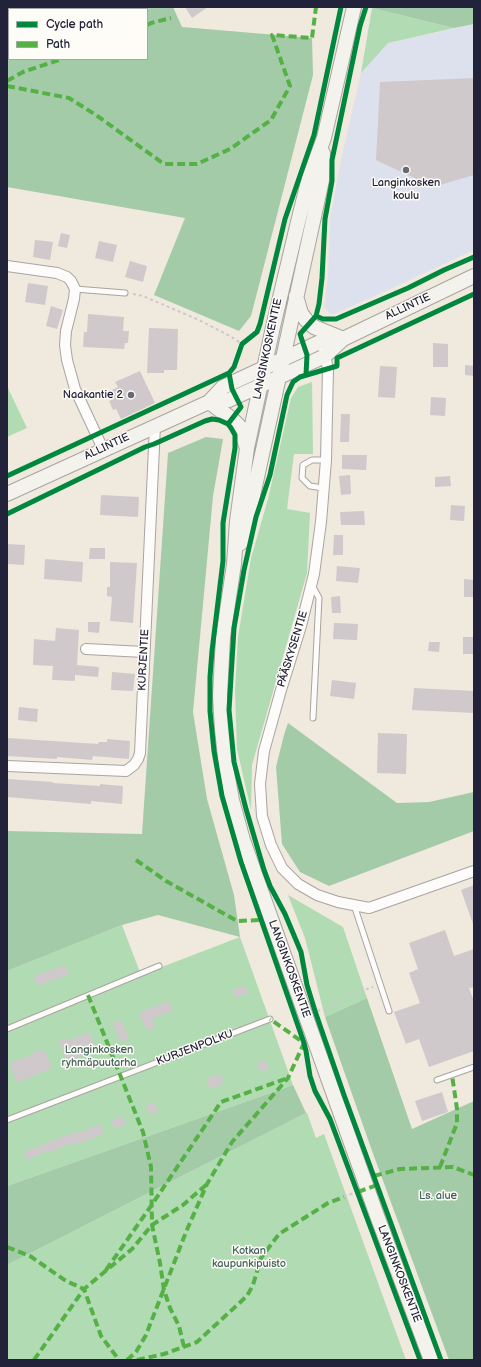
<!DOCTYPE html>
<html>
<head>
<meta charset="utf-8">
<style>
  body { margin:0 }
  #map { position:relative; width:481px; height:1367px; overflow:hidden; background:#efe9de; font-family:"Balsamiq Sans",sans-serif }
  canvas { display:block }
  .frame { position:absolute; inset:0; border:8px solid #22223b; pointer-events:none }
  .legend { position:absolute; left:8px; top:8px; width:140px; height:52px; box-sizing:border-box; background:#fdfcf7; border:1px solid #a5a5ac; margin:0; padding:5px 7px; list-style:none; font-size:12px; color:#22223b }
  .legend li { display:flex; align-items:center; gap:8px; height:20px }
  .legend b { width:20px; border:1px solid #a5a5ac }
</style>
</head>
<body>
<div id="map">
<canvas width="481" height="1367"></canvas>
<div class="frame"></div>
<ul class="legend">
<li><b style="height:5px;background:#00873e"></b>Cycle path</li>
<li><b style="height:5px;background:#55b146"></b>Path</li>
</ul>
</div>
<script>
const context = document.querySelector('canvas').getContext('2d');
context.lineJoin = 'round';
function fill(path, color) {
  context.fillStyle = color;
  context.fill(path, 'evenodd');
}
function poly(rows) {
  const path = new Path2D();
  for (const r of rows) {
    path.moveTo(r[0], r[1]);
    for (let i = 2; i < r.length; i += 2) path.lineTo(r[i], r[i + 1]);
  }
  return path;
}
function strokePath(path, color, width, dash) {
  context.strokeStyle = color;
  context.lineWidth = width;
  context.lineCap = dash ? 'butt' : 'round';
  context.setLineDash(dash || []);
  context.stroke(path);
}
function drawText(font, color, halo, rows, align = 'center') {
  context.font = font + ' "Balsamiq Sans",sans-serif';
  context.lineWidth = 3;
  context.setLineDash([]);
  context.textBaseline = 'middle';
  context.strokeStyle = halo;
  context.fillStyle = color;
  for (const [text, x, y, turn = 0] of rows) {
    context.save();
    context.translate(x, y);
    context.rotate((+turn || 0) * Math.PI / 180);
    context.textAlign = isNaN(turn) ? turn : align;
    if (halo) context.strokeText(text, 0, 0);
    context.fillText(text, 0, 0);
    context.restore();
  }
}
fill(poly([
  [474,24,474,250,399,285,332,315,324,307,328,278,330,219,341,160,361,73,388,43]
]), '#dde1ed');
fill(poly([
  [372,8,454,28,388,43,361,73],
  [312,382,313,454,294,454,287,509,310,513,307,573,252,765,251,810,237,749,235,691,238,637,251,558,268,499,291,398,298,387],
  [7,386,27,428,7,437],
  [288,895,343,927,367,998,325,1017,305,938],
  [122,925,141,975,240,937,293,1085,7,1186,7,971],
  [306,1113,307,1113,316,1138,324,1134,406,1360,7,1360,7,1265]
]), '#b1dbb3');
fill(poly([
  [7,7,173,7,182,27,312,38,313,75,251,316,239,331,154,295,185,218,7,187],
  [9,9,147,9,147,59,9,59],
  [373,7,474,7,474,24,454,28,372,8],
  [206,437,223,439,213,496,193,712,207,799,234,895,240,937,158,915,122,925,7,971,7,831,142,834,168,453],
  [288,723,397,803,429,802,474,792,474,831,329,886,300,872,282,844,276,767,284,735],
  [367,998,412,1129,474,1101,474,1360,449,1360,371,1148,325,1017],
  [293,1085,306,1113,7,1265,7,1186]
]), '#a4cba7');
fill(poly([
  [185,7,208,7,192,18],
  [474,78,474,175,433,187,376,160,380,82],
  [61,233,70,235,67,248,58,246],
  [35,240,53,242,50,260,33,257],
  [99,241,117,245,113,262,95,258],
  [130,261,147,266,143,282,125,277],
  [28,283,48,286,45,305,25,302],
  [51,306,63,310,57,329,46,326],
  [88,314,124,317,123,331,129,331,128,343,125,343,124,349,83,347,84,332,87,332],
  [149,328,178,329,177,370,164,370,164,373,147,373],
  [433,343,448,344,448,367,433,367],
  [465,365,474,366,474,376,465,375],
  [380,366,397,367,395,398,378,397],
  [140,371,155,403,121,419,116,409,113,410,109,401,114,399,110,391,118,387,115,382],
  [431,397,446,398,445,416,430,415],
  [341,414,350,414,349,442,340,442],
  [342,455,367,455,366,470,342,469],
  [350,475,351,494,341,495,339,476],
  [450,476,451,486,435,487,435,477],
  [101,495,139,497,138,517,100,515],
  [451,505,465,506,464,521,450,520],
  [364,511,365,525,341,525,340,512],
  [334,535,343,535,343,555,333,555],
  [7,544,25,545,24,565,7,564],
  [90,548,105,548,105,559,89,559],
  [45,559,83,562,82,582,44,579],
  [110,562,137,563,133,623,110,621,112,597,107,596,107,587,110,587],
  [337,566,360,568,358,583,336,581],
  [464,579,474,580,474,597,464,597],
  [340,596,341,613,332,613,331,597],
  [88,622,100,622,99,633,88,632],
  [334,623,358,624,357,640,333,639],
  [56,628,79,630,77,665,99,667,98,677,75,675,75,681,52,680,53,666,33,665,34,639,55,641],
  [463,637,474,637,474,654,463,654],
  [429,642,440,642,439,652,428,651],
  [112,672,135,674,133,691,111,690],
  [332,680,356,683,354,699,330,696],
  [414,688,474,691,474,713,412,710],
  [19,707,38,709,37,722,18,720],
  [378,733,407,734,406,774,377,773],
  [7,738,98,744,99,742,107,742,107,739,130,741,129,759,93,756,92,760,57,757,57,759,7,756],
  [7,779,53,782,53,783,100,786,100,784,123,786,122,804,91,801,91,804,7,797],
  [474,885,474,923,473,924,461,890],
  [445,930,454,956,474,949,474,987,469,988,474,1001,474,1051,429,1067,419,1039,406,1044,394,1012,420,1003,409,973,418,969,409,943],
  [65,965,69,974,38,986,34,976],
  [245,985,248,993,235,998,232,990],
  [169,1001,173,1011,152,1019,155,1027,147,1031,139,1012],
  [121,1020,129,1039,121,1042,112,1023],
  [89,1032,96,1049,68,1062,58,1041,67,1038,68,1041],
  [44,1049,52,1068,17,1083,9,1063,32,1055,31,1054],
  [266,1060,269,1069,260,1072,257,1063],
  [220,1074,224,1084,210,1089,206,1079],
  [442,1092,448,1112,422,1121,415,1101],
  [154,1102,158,1112,150,1115,146,1106],
  [123,1116,126,1124,115,1129,111,1121],
  [100,1124,104,1133,89,1140,74,1145,73,1143,50,1152,50,1150,27,1160,24,1152,77,1131,78,1133]
]), '#cfc9cc');
const lane = poly([
  [75,289,125,293],
  [324,488,310,486,302,478,303,465,312,460,326,460],
  [312,585,319,598,313,718],
  [354,905,389,1011],
  [7,1029,159,966],
  [437,1080,474,1067],
  [7,1120,270,1019]
]);
const street = poly([
  [7,266,57,273,67,277,71,281,75,289,74,299,66,331,65,345,67,360,75,389,103,449],
  [324,350,328,369,326,460,321,522,314,574,301,626,281,690,264,751,260,784,262,816,271,845,282,868,298,884,317,895,338,902,369,908,474,871],
  [86,649,144,652],
  [7,766,126,771,134,765,138,759,140,753,155,425]
]);
const secondary = poly([
  [354,7,324,138,309,178,298,222,273,327,247,448,237,521,234,564,223,637,220,696,222,729,226,767,232,800,243,840,376,1213,431,1360],
  [296,296,301,313,306,320,314,327,341,338],
  [209,402,223,387,322,341,343,339],
  [209,402,232,419,239,426,247,448],
  [7,494,209,402,229,400,325,356,343,339,474,276],
  [241,543,247,523,322,180,323,153]
]);
strokePath(lane, '#a8a4a1', 7);
strokePath(street, '#a8a4a1', 12);
strokePath(secondary, '#a8a4a1', 16);
strokePath(poly([
  [133,294,143,296,199,320,230,336,242,344],
  [317,1011,329,1008,349,995,373,987],
  [344,1197,356,1192]
]), '#cbcaca', 2, [3, 3]);
strokePath(lane, '#fdfcfa', 5);
strokePath(street, '#fdfcfa', 10);
strokePath(secondary, '#f4f2ec', 14);
strokePath(poly([
  [101,9,102,7],
  [147,25,151,23,171,18],
  [7,81,23,72,62,59],
  [7,86,69,98,96,115,164,164,197,164,230,149,271,120,290,86,272,35,312,38,316,7],
  [136,860,166,881,237,921,261,920],
  [88,995,143,1132,151,1167,152,1225,160,1263,164,1290,170,1308,179,1326,184,1347],
  [440,1167,457,1123,457,1109,452,1075],
  [374,1176,400,1169,453,1167,474,1175],
  [358,1192,377,1185],
  [7,1247,30,1256,66,1281,84,1289,101,1336,119,1360],
  [106,1270,151,1206,221,1102,288,1078],
  [34,1360,84,1289,132,1249,152,1225,183,1205,206,1185],
  [127,1360,136,1352,146,1335,186,1232,207,1184,232,1142,288,1078,304,1043,270,1019],
  [137,1360,164,1354,197,1342,247,1296,253,1285,261,1258,279,1234,328,1203,344,1197]
]), '#55b146', 4, [8, 4]);
strokePath(poly([
  [316,316,323,319,336,319,408,288,444,270,474,257],
  [306,375,307,355,300,334,316,316,319,304,322,278,325,219,332,181,332,160,360,26,366,7],
  [228,424,241,407,232,389,229,373,234,367,242,344,257,332,260,324,285,219,314,135,341,7],
  [7,476,229,373],
  [7,514,145,447,154,444,205,421,212,419,219,420,228,424,231,428,235,435,235,448,223,523,223,561,212,651,210,677,210,711,214,751,222,796,241,862,304,1043,306,1051,310,1076,315,1091,330,1119,420,1360],
  [441,1360,344,1095,315,1011,307,985,301,952,285,914,270,886,264,870,246,809,234,762,229,710,234,628,244,570,256,517,270,475,287,395,293,382,300,377,337,366,337,358,474,294]
]), '#00873e', 5);
for (const [x, y, r, color] of [
  [406,170,4,"#6a6874"],
  [131,395,4,"#6a6874"]
]) {
  const dot = new Path2D();
  dot.arc(x, y, r, 0, 2 * Math.PI);
  context.fillStyle = color;
  context.fill(dot);
  strokePath(dot, '#fdfcf7', 1.5);
}
drawText('11px', '#22223b', '#fdfcf7', [
  ["Langinkosken",406,183],
  ["koulu",406,196],
  ["Naakantie 2",123,395,"right"]
]);
drawText('11px', '#22223b', '#fdfcf7', [
  ["ALLINTIE",408,307,-25],
  ["LANGINKOSKENTIE",268,349,-78],
  ["ALLINTIE",107,447,-25],
  ["PÄÄSKYSENTIE",293,649,-73],
  ["KURJENTIE",144,660,-87],
  ["LANGINKOSKENTIE",289,969,70],
  ["KURJENPOLKU",195,1048,-21],
  ["LANGINKOSKENTIE",399,1274,69]
]);
drawText('11px', '#425f59', '#fdfcf7', [
  ["Langinkosken",99,1050],
  ["ryhmäpuutarha",99,1063],
  ["Ls. alue",438,1196],
  ["Kotkan",249,1251],
  ["kaupunkipuisto",249,1264]
]);
</script>
</body>
</html>
